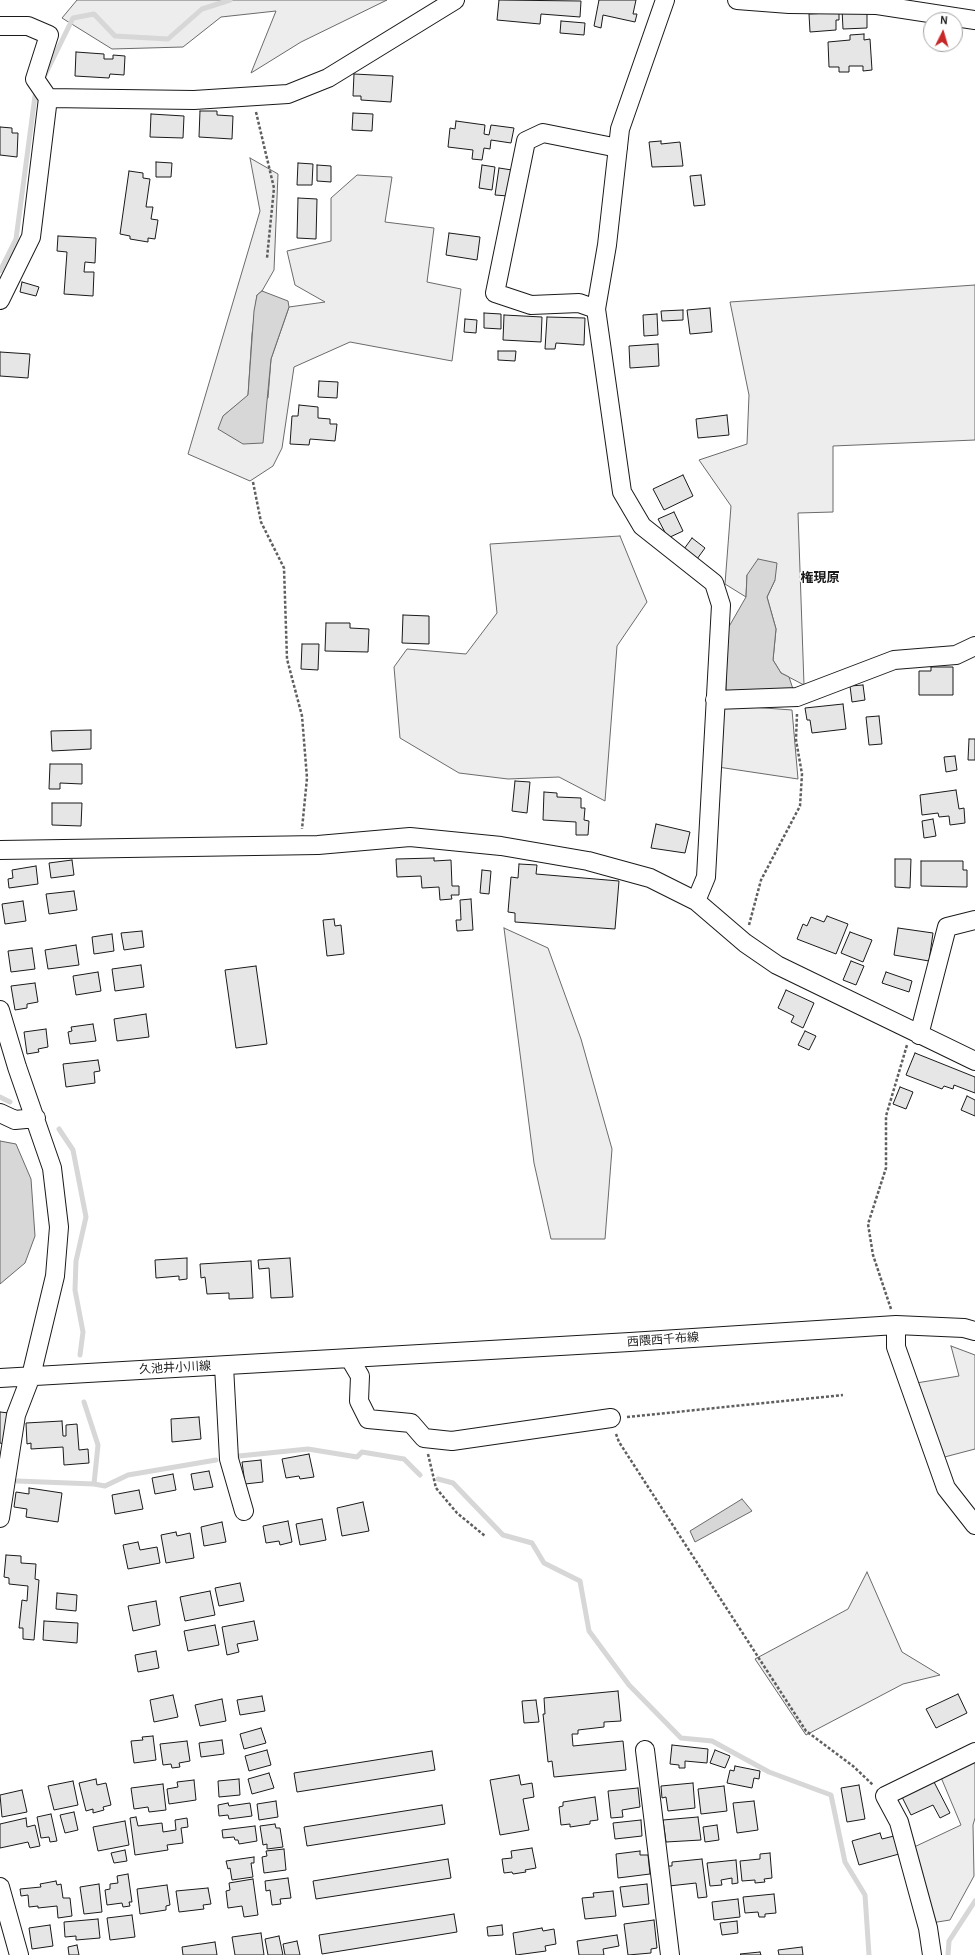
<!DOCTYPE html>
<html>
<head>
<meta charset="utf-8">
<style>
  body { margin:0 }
  #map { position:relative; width:975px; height:1955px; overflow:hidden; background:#fff; font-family:Karla,sans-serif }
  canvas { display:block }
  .north { position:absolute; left:923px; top:12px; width:40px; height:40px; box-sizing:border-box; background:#fff; border:1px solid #a3a3a3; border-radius:50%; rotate:5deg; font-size:11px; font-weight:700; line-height:16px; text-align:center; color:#1a1a1a }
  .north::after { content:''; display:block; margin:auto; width:14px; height:18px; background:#c62828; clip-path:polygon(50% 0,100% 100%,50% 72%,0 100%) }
</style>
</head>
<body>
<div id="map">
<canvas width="975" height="1955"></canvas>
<div class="north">N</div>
</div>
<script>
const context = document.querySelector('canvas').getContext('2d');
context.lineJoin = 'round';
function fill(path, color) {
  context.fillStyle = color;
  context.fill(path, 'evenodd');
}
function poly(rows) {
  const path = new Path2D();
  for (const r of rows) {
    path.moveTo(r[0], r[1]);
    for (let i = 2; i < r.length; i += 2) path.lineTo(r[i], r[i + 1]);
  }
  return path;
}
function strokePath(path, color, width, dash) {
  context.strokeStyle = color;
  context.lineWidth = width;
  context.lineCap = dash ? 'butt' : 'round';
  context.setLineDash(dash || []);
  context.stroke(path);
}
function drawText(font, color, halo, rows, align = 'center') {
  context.font = font + ' Karla,"Noto Sans JP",sans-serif';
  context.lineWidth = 3;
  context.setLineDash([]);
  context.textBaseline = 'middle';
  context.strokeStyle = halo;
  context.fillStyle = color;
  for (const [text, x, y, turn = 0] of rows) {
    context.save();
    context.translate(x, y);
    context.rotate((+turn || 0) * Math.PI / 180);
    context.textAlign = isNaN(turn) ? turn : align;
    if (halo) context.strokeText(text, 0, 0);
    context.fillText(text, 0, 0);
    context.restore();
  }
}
const built = poly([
  [77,0,387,0,301,42,251,73,276,11,221,17,183,47,112,49,62,18,77,0],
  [250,158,278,174,274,270,262,291,257,295,252,334,248,396,223,416,268,398,271,359,289,307,325,302,295,285,287,251,331,241,331,198,357,175,392,177,385,222,434,228,427,282,461,289,452,361,350,342,294,367,282,448,273,466,250,481,188,454,260,211,250,158],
  [975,285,975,440,833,446,833,512,798,513,804,685,781,673,773,660,776,629,767,597,775,580,747,575,746,597,725,584,731,506,699,460,747,444,749,395,730,302,975,285],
  [620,536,647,602,617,646,605,801,559,777,508,779,459,773,400,738,394,667,407,649,466,654,497,613,490,544,620,536],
  [724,705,792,710,798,779,718,767,724,705],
  [504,928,548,948,581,1039,612,1149,605,1239,551,1239,534,1163,504,928],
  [951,1346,975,1355,975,1449,937,1459,910,1384,959,1376,951,1346],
  [867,1572,902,1652,940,1675,903,1684,806,1735,755,1659,848,1609,867,1572],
  [975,1758,975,1818,973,1825,974,1876,950,1920,931,1923,912,1848,961,1825,940,1775,975,1758]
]);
fill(built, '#ededed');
strokePath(built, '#6a6a6a', 1);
const water = poly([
  [262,291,288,301,289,307,271,359,263,443,243,444,218,429,223,416,248,395,254,311,257,295,262,291],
  [758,559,777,563,775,580,767,597,776,629,773,660,781,673,789,677,793,689,726,691,727,630,746,597,747,575,758,559],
  [0,1141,16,1144,31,1179,35,1236,25,1263,0,1284,0,1141],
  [742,1499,752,1511,695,1542,690,1531,742,1499]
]);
fill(water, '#d7d7d7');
strokePath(water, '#6a6a6a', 1);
strokePath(poly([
  [45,75,73,18,94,14,115,36,168,39,202,9,230,0],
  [0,271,16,239,35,96],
  [0,1097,10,1102],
  [59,1129,73,1150,86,1217,76,1261,75,1290,83,1332,80,1355],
  [239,1456,308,1449,357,1457,362,1452,404,1459,420,1475],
  [438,1479,453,1483,503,1535,532,1543,544,1563,580,1581,589,1631,629,1685,681,1738,712,1741,769,1772,831,1795,845,1862,865,1895,869,1955],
  [17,1481,94,1484,98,1445,84,1402],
  [94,1484,105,1486,128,1475,216,1460],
  [948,1955,949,1941,975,1901]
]), '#d7d7d7', 5);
const building = poly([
  [499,0,581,1,580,17,541,14,540,24,497,20,499,0],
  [599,0,636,0,633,14,637,14,635,22,603,15,601,28,594,26,599,0],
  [839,8,839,20,836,20,836,30,810,32,809,14,830,13,839,8],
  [842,9,867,13,867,28,843,29,842,9],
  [561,21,585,23,584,35,560,33,561,21],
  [864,34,864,40,870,39,872,70,863,71,863,66,849,66,849,72,839,72,839,67,829,67,828,42,850,40,850,35,864,34],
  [76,52,104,54,104,59,113,59,113,55,125,56,124,75,110,74,109,78,75,76,76,52],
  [354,74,393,76,391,102,361,100,361,96,353,96,354,74],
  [200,111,217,111,217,115,233,116,232,139,199,137,200,111],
  [353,113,373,114,372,131,352,130,353,113],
  [151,114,184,116,183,138,150,137,151,114],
  [456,121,485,125,484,134,489,135,491,125,514,128,511,143,491,140,490,149,484,148,482,160,472,159,473,150,448,147,450,128,455,129,456,121],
  [0,127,12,128,12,133,18,133,17,157,0,155,0,127],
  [661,141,661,144,680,142,683,166,652,167,649,142,661,141],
  [156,162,172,163,171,177,156,177,156,162],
  [298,163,313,164,312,185,297,185,298,163],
  [317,165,331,166,331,182,317,181,317,165],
  [482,165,495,167,492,190,479,188,482,165],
  [499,168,512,170,508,196,495,195,499,168],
  [129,171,143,173,143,178,150,179,146,207,153,207,151,219,158,220,155,239,148,238,148,242,130,239,130,236,120,234,129,171],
  [701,175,705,205,694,206,690,176,701,175],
  [298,198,317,199,316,239,297,238,298,198],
  [449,233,480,237,477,260,446,255,449,233],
  [58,236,96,238,95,263,85,262,84,272,94,272,93,296,64,294,67,252,57,251,58,236],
  [22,282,39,287,36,296,20,292,22,282],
  [710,308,712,332,690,334,687,310,710,308],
  [683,310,683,320,662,321,661,311,683,310],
  [484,313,501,314,501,329,484,328,484,313],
  [657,314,658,335,644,336,643,315,657,314],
  [504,315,542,317,541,342,503,340,504,315],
  [547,317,585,318,584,345,556,343,555,349,545,349,547,317],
  [465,319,477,320,476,333,464,332,465,319],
  [658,344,659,366,630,368,629,346,658,344],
  [498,351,516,351,515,361,498,360,498,351],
  [0,352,30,354,28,378,0,376,0,352],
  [319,381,338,382,337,398,318,397,319,381],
  [299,405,318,407,318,418,330,419,330,424,337,424,335,441,310,439,309,445,290,444,292,416,298,416,299,405],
  [727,415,729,435,698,438,696,419,727,415],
  [683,475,693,496,664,510,653,489,683,475],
  [674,512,683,531,668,538,658,519,674,512],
  [692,538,705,548,697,559,684,549,692,538],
  [403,615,429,616,429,644,402,643,403,615],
  [326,623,350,623,350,628,369,629,368,652,325,651,326,623],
  [302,644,319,644,318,670,301,669,302,644],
  [931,667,953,667,953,695,919,695,919,671,931,671,931,667],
  [863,685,865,700,852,702,850,686,863,685],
  [843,704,846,729,812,733,810,720,807,720,805,708,843,704],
  [879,716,882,744,869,745,866,717,879,716],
  [91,730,91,749,52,751,51,731,91,730],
  [969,739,975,739,975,760,968,760,969,739],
  [955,756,957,770,946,772,944,757,955,756],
  [50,764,82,764,82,784,60,783,60,789,49,789,50,764],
  [515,781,530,782,527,813,512,811,515,781],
  [956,790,959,809,964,808,965,823,950,825,949,816,939,817,938,813,922,815,920,795,956,790],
  [544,792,557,793,557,797,581,798,581,808,585,808,584,820,589,821,588,835,576,835,576,822,543,820,544,792],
  [52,803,82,803,81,826,52,825,52,803],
  [933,819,936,836,924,838,922,821,933,819],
  [656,824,690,832,685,853,651,848,656,824],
  [434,858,434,861,451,860,452,886,459,886,459,895,451,895,452,899,440,900,439,887,422,888,421,876,397,877,396,859,434,858],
  [895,859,911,859,910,888,895,887,895,859],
  [72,860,74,875,51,878,49,863,72,860],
  [921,861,963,861,963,870,967,870,967,887,921,886,921,861],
  [519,864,537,865,536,874,619,881,615,929,515,922,515,913,508,912,511,877,518,878,519,864],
  [36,866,38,884,9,888,8,879,13,878,12,870,36,866],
  [482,870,491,871,489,894,480,893,482,870],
  [74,891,77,910,49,914,46,894,74,891],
  [471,899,473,930,457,931,456,920,461,920,460,900,471,899],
  [23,901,26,921,5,924,2,904,23,901],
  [827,916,848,924,836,954,797,939,803,924,807,926,811,917,824,922,827,916],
  [334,919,335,926,341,925,344,954,327,956,323,920,334,919],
  [898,928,933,933,929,961,894,955,898,928],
  [142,931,144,947,124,950,121,933,142,931],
  [850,932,872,940,863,962,841,953,850,932],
  [112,934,114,951,94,954,92,937,112,934],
  [76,945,79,965,48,969,45,950,76,945],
  [32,948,35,969,11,972,8,951,32,948],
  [851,961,864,966,856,985,843,980,851,961],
  [141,965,144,987,115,991,112,969,141,965],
  [256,966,267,1044,236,1048,225,970,256,966],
  [98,972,101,991,76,995,73,976,98,972],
  [886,972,912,981,909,992,882,983,886,972],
  [35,983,38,1002,27,1004,27,1008,15,1010,11,986,35,983],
  [786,990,814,1003,803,1028,791,1022,794,1016,778,1008,786,990],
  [146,1014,149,1037,117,1041,114,1019,146,1014],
  [93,1024,96,1041,70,1044,68,1032,72,1031,71,1027,93,1024],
  [46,1029,48,1047,38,1049,39,1052,27,1054,24,1032,46,1029],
  [805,1031,816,1036,809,1050,798,1045,805,1031],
  [915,1053,975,1077,975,1093,954,1085,953,1089,944,1086,942,1089,906,1075,915,1053],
  [98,1060,100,1071,94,1072,95,1083,66,1087,63,1064,98,1060],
  [900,1087,913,1092,906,1109,893,1104,900,1087],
  [967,1096,975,1100,975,1116,961,1110,967,1096],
  [187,1258,187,1279,179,1280,179,1276,156,1278,155,1260,187,1258],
  [290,1258,293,1297,271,1298,269,1268,259,1269,258,1260,290,1258],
  [251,1261,253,1298,229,1299,229,1293,207,1294,205,1277,201,1278,200,1264,251,1261],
  [0,1412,9,1413,4,1444,0,1443,0,1412],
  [199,1417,201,1439,172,1442,171,1419,199,1417],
  [62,1421,63,1436,66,1436,66,1425,77,1424,79,1450,88,1449,89,1463,64,1465,63,1447,31,1449,31,1443,27,1444,26,1423,62,1421],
  [309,1454,314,1477,300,1479,299,1476,286,1478,282,1459,309,1454],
  [261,1460,263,1482,245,1484,242,1462,261,1460],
  [209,1471,213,1487,194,1490,191,1474,209,1471],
  [173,1474,176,1490,155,1494,152,1478,173,1474],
  [29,1488,62,1493,58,1522,26,1517,27,1509,14,1507,16,1492,29,1494,29,1488],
  [139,1490,143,1509,115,1514,112,1495,139,1490],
  [363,1502,369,1531,342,1536,337,1508,363,1502],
  [322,1519,326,1540,300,1545,296,1524,322,1519],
  [288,1521,292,1542,280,1545,279,1541,266,1543,263,1526,288,1521],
  [222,1522,226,1542,204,1546,201,1527,222,1522],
  [176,1532,177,1536,190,1533,194,1558,166,1563,161,1535,176,1532],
  [138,1542,140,1550,157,1547,160,1563,128,1569,123,1545,138,1542],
  [6,1555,21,1556,21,1563,36,1564,35,1579,39,1580,34,1640,23,1639,23,1628,19,1628,22,1600,27,1601,28,1586,9,1584,9,1578,4,1577,6,1555],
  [240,1583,244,1601,219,1606,215,1588,240,1583],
  [210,1591,215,1615,185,1621,180,1597,210,1591],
  [57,1593,77,1595,76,1611,56,1609,57,1593],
  [156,1601,160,1625,133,1631,128,1606,156,1601],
  [44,1621,78,1623,77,1643,43,1640,44,1621],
  [254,1621,258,1640,237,1644,239,1652,227,1655,222,1627,254,1621],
  [215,1625,219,1645,188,1651,184,1631,215,1625],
  [156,1651,159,1668,138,1672,135,1655,156,1651],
  [618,1691,621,1721,604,1722,604,1727,578,1730,578,1734,572,1734,573,1746,623,1741,626,1770,554,1777,552,1761,548,1762,543,1714,545,1714,544,1698,618,1691],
  [958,1694,967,1713,936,1728,926,1709,958,1694],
  [173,1695,178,1717,154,1722,150,1700,173,1695],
  [262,1696,265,1711,240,1715,237,1700,262,1696],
  [222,1699,226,1721,200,1726,195,1705,222,1699],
  [536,1700,539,1722,524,1723,522,1701,536,1700],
  [261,1728,266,1743,244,1749,240,1734,261,1728],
  [153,1736,156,1760,134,1763,131,1741,143,1740,142,1737,153,1736],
  [222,1740,224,1754,201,1757,199,1743,222,1740],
  [187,1741,190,1761,179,1763,180,1767,172,1768,171,1764,163,1765,160,1744,187,1741],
  [672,1745,708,1749,707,1763,685,1761,685,1768,679,1768,679,1765,670,1764,672,1745],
  [267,1750,271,1765,249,1771,245,1756,267,1750],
  [715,1750,730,1756,725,1768,710,1763,715,1750],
  [432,1751,435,1770,297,1792,294,1773,432,1751],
  [735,1766,760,1771,759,1779,754,1778,752,1788,727,1783,730,1770,734,1771,735,1766],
  [269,1773,274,1788,252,1794,248,1779,269,1773],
  [519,1775,521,1785,532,1783,534,1797,523,1799,529,1830,500,1835,490,1780,519,1775],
  [96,1779,97,1785,106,1783,111,1805,103,1807,104,1810,93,1813,93,1809,86,1811,79,1783,96,1779],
  [239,1779,240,1795,219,1797,218,1781,239,1779],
  [194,1780,196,1800,169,1804,167,1789,178,1787,177,1782,194,1780],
  [73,1781,78,1805,54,1810,48,1786,73,1781],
  [934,1782,950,1813,940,1818,933,1805,911,1815,902,1797,934,1782],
  [693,1783,695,1808,668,1811,666,1797,662,1798,661,1786,693,1783],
  [163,1784,166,1810,149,1812,148,1807,134,1809,131,1788,163,1784],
  [859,1785,865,1819,847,1822,841,1788,859,1785],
  [724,1786,727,1811,701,1814,698,1789,724,1786],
  [638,1788,640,1807,622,1810,623,1817,611,1818,608,1791,638,1788],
  [22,1790,27,1812,2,1817,0,1795,22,1790],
  [595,1797,598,1820,590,1821,590,1824,570,1827,570,1824,561,1825,559,1807,563,1806,563,1802,595,1797],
  [276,1801,278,1817,259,1820,257,1804,276,1801],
  [754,1801,758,1830,737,1833,733,1803,754,1801],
  [228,1803,229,1806,250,1803,252,1816,229,1819,228,1815,219,1816,218,1805,228,1803],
  [442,1805,445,1824,307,1846,304,1827,442,1805],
  [74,1812,78,1830,65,1833,60,1815,74,1812],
  [51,1814,57,1841,50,1842,49,1837,41,1838,37,1817,51,1814],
  [136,1817,138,1826,162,1823,163,1832,176,1830,175,1820,187,1818,188,1827,181,1828,183,1843,167,1845,168,1850,135,1855,130,1818,136,1817],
  [698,1817,701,1840,666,1842,663,1820,698,1817],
  [26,1818,27,1827,35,1825,40,1846,30,1848,28,1842,0,1848,0,1824,26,1818],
  [641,1820,642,1836,615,1839,613,1823,641,1820],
  [125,1821,129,1845,98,1851,93,1827,125,1821],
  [275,1824,276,1828,280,1828,283,1847,267,1849,267,1844,263,1845,260,1826,275,1824],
  [717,1825,719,1840,705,1842,703,1827,717,1825],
  [255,1826,257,1841,239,1844,238,1840,235,1840,234,1837,223,1838,222,1830,255,1826],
  [880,1833,882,1839,894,1836,899,1854,859,1865,852,1841,880,1833],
  [532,1848,536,1868,525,1870,526,1872,513,1874,512,1872,504,1873,502,1859,512,1858,511,1851,532,1848],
  [284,1849,286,1870,264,1873,262,1857,267,1856,266,1851,284,1849],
  [125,1850,127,1861,114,1863,111,1853,125,1850],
  [640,1851,640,1855,648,1855,650,1874,618,1878,616,1854,640,1851],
  [770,1853,772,1878,764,1879,765,1882,755,1883,755,1880,742,1881,740,1861,760,1859,760,1854,770,1853],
  [254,1857,254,1863,251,1863,253,1877,232,1880,230,1868,228,1869,226,1861,254,1857],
  [448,1859,451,1878,316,1899,313,1881,448,1859],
  [702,1859,707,1897,698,1898,696,1883,669,1886,667,1866,672,1866,672,1862,702,1859],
  [736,1860,738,1883,732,1884,732,1878,721,1880,722,1885,710,1886,707,1863,736,1860],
  [128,1874,132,1902,129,1902,130,1906,123,1907,122,1903,107,1905,105,1890,110,1889,110,1884,118,1883,117,1876,128,1874],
  [288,1878,291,1898,280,1899,281,1904,272,1905,270,1890,266,1891,265,1881,288,1878],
  [253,1879,258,1915,244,1917,242,1906,228,1908,226,1891,230,1890,229,1883,253,1879],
  [56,1881,57,1885,61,1884,63,1898,70,1898,72,1916,58,1918,57,1906,38,1908,38,1906,29,1907,28,1895,21,1896,20,1889,41,1887,40,1884,56,1881],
  [99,1884,102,1912,84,1914,80,1887,99,1884],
  [647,1884,649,1904,623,1907,620,1887,647,1884],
  [167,1885,170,1905,166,1906,166,1910,140,1914,137,1889,167,1885],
  [208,1888,211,1904,203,1905,204,1909,179,1912,176,1891,208,1888],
  [613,1891,616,1916,585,1919,582,1898,594,1897,593,1893,613,1891],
  [774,1894,776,1913,765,1914,765,1917,759,1917,758,1912,745,1913,743,1897,774,1894],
  [738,1899,740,1917,714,1920,712,1902,738,1899],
  [454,1914,457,1932,322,1954,319,1935,454,1914],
  [132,1915,135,1937,110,1940,107,1918,132,1915],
  [98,1919,100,1938,76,1940,76,1936,65,1937,64,1922,98,1919],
  [654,1920,657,1948,651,1949,651,1953,628,1955,624,1924,654,1920],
  [737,1921,738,1933,722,1935,720,1923,737,1921],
  [50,1925,53,1946,32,1949,29,1928,50,1925],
  [502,1925,503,1935,488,1936,487,1927,502,1925],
  [542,1928,543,1931,554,1929,556,1944,545,1946,546,1951,516,1955,513,1933,542,1928],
  [261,1933,264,1955,235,1955,232,1937,261,1933],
  [617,1935,619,1946,603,1949,604,1955,579,1955,577,1941,617,1935],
  [279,1936,283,1955,268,1955,265,1939,279,1936],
  [297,1941,300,1955,285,1955,283,1944,297,1941],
  [215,1942,217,1955,183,1955,182,1947,215,1942],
  [77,1945,79,1955,69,1955,68,1947,77,1945],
  [802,1947,803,1955,779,1955,778,1950,802,1947],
  [760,1952,761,1955,741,1955,740,1954,760,1952]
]);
fill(building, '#e6e6e6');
strokePath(building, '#1a1a1a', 1);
const minor = poly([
  [665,0,620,129,607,245,596,309,622,492,642,526,714,583,721,605,706,877,696,901],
  [737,0,789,4,877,5,975,20],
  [0,26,28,26,49,35,35,79,48,98,31,237,0,300],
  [48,98,194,100,288,94,328,78,455,0],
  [596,309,579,303,531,305,495,293,526,141,543,133,618,148],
  [715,700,797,697,894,660,956,655,975,646],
  [0,850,318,845,410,837,501,846,588,861,650,878,696,901,745,943,777,965,975,1061],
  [0,1010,17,1067,52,1168,59,1227,55,1276,31,1376,16,1415,0,1518],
  [919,1035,947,927,975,920],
  [0,1113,15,1120,36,1118],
  [896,1325,896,1347,946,1488,975,1525],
  [350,1359,360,1376,359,1401,368,1419,411,1423,424,1438,452,1441,611,1418],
  [224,1366,229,1459,244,1511],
  [0,1378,630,1342,896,1325,964,1328,975,1331],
  [645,1750,670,1955],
  [0,1887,19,1955],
  [932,1955,928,1928,899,1822,885,1796,975,1752]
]);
strokePath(minor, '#1a1a1a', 20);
strokePath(poly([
  [256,112,274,188,267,258],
  [253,482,261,522,284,568,287,659,302,716,307,778,302,829],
  [749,925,761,880,800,806,802,774,796,740,797,714],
  [891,1309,873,1255,868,1224,886,1168,886,1116,907,1045],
  [627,1417,843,1395],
  [616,1434,619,1442,806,1731,853,1766,873,1785],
  [428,1454,436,1488,457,1513,485,1536]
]), '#5f5f5f', 2.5, [3, 2]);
strokePath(minor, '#fff', 18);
drawText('12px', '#1a1a1a', '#fff', [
  ["西隈西千布線",663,1340,-4],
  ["久池井小川線",175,1368,-3]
]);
drawText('bold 13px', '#1a1a1a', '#fff', [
  ["権現原",820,578]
]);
</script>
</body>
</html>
